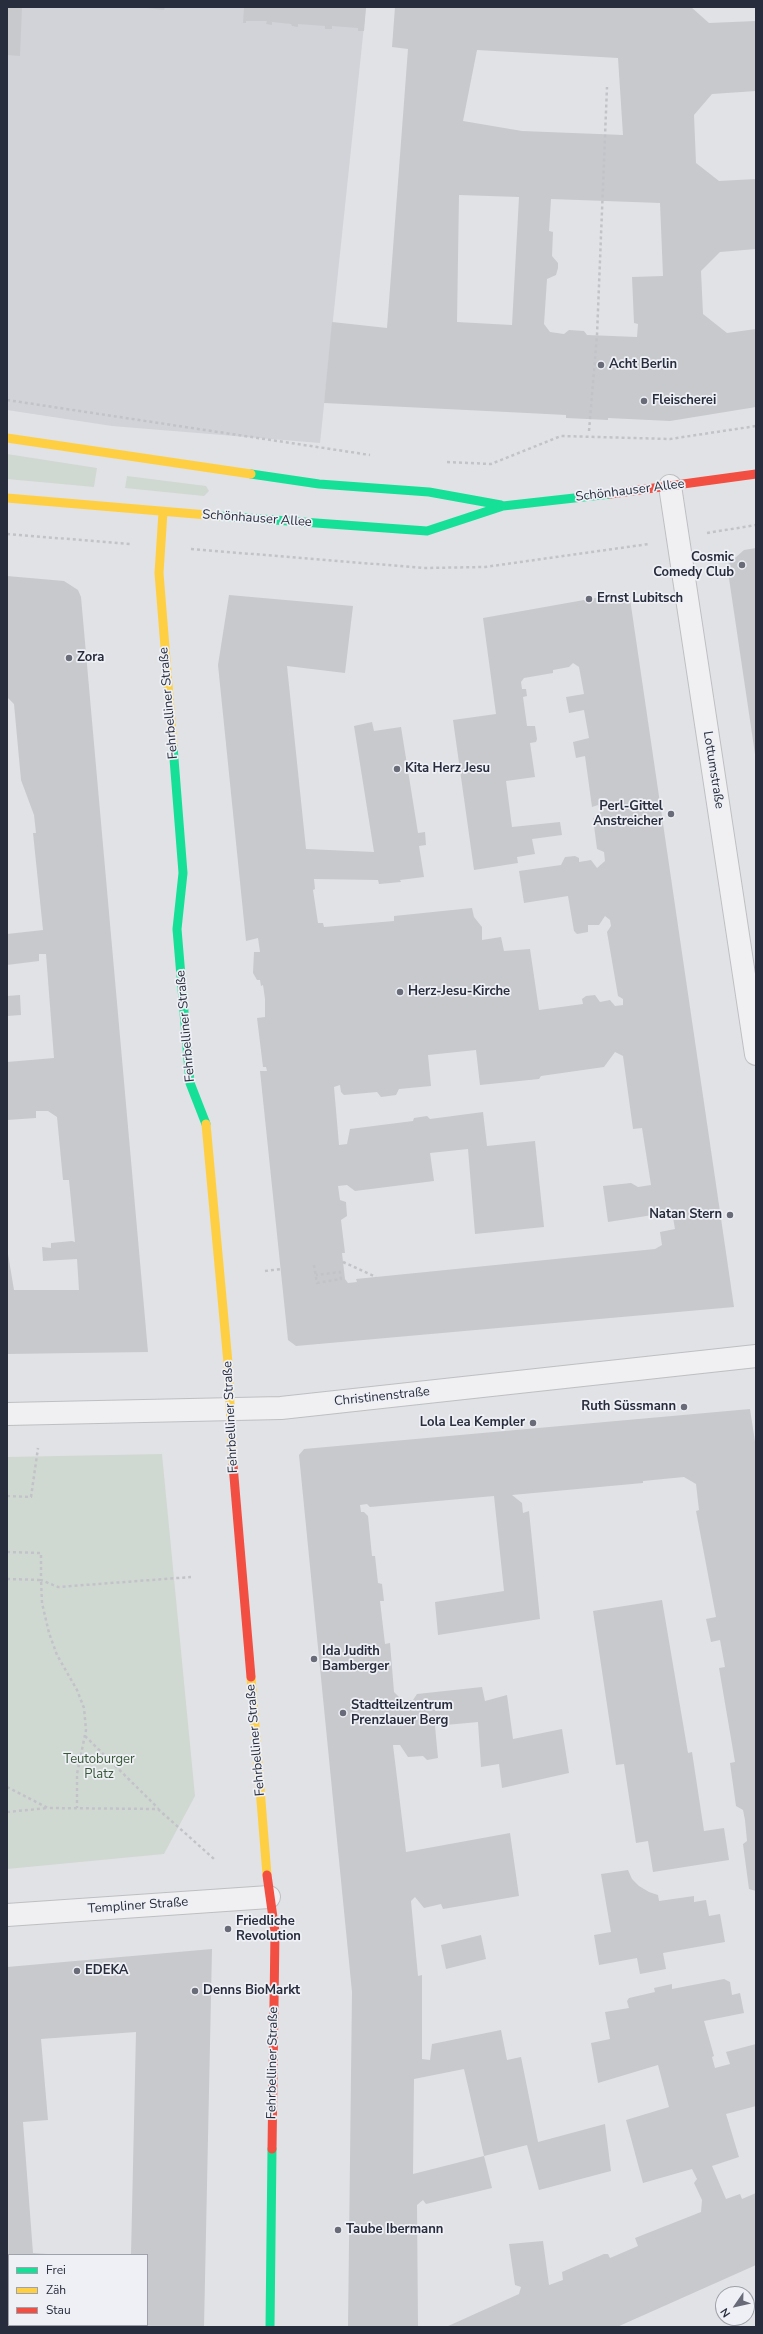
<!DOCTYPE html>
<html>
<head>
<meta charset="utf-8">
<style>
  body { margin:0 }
  #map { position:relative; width:763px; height:2334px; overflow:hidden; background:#e1e2e5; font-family:"Nunito Sans",sans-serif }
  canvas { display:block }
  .frame { position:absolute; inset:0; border:8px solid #282d3d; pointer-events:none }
  .legend { position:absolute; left:8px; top:2254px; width:140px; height:72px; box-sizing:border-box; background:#eef0f5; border:1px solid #9fa2ab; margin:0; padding:5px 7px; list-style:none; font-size:12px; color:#282d3d }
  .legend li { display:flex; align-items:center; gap:8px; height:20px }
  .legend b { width:20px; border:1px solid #9fa2ab }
  .north { position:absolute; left:715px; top:2286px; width:40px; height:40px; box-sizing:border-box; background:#eef0f5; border:1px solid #9fa2ab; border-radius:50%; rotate:236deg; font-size:11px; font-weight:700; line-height:16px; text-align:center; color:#282d3d }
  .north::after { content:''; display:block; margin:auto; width:14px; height:18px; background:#696c78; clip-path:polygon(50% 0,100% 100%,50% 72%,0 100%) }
</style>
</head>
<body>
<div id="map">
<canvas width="763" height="2334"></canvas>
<div class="frame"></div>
<ul class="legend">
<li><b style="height:5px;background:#16e098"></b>Frei</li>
<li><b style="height:5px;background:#ffcf43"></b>Zäh</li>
<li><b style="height:5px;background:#f24e42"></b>Stau</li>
</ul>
<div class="north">N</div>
</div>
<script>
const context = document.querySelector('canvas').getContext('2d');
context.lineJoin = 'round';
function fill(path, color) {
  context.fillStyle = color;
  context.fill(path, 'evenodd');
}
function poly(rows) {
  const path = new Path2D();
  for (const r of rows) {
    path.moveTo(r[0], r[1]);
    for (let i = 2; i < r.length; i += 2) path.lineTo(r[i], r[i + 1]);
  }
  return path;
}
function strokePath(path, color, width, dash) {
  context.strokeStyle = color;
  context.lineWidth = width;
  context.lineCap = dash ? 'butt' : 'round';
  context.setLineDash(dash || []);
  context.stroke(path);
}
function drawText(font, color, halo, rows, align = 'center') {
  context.font = font + ' "Nunito Sans",sans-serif';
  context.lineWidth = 3.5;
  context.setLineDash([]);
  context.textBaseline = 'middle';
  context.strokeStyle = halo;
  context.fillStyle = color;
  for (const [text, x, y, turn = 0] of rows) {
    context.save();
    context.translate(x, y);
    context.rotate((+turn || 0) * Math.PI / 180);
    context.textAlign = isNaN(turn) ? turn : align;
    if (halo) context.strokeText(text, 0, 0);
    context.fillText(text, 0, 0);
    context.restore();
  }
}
fill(poly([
  [7,7,366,7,320,443,112,426,7,410]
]), '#d1d3d9');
fill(poly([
  [7,454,97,468,94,487,7,479],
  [127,476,206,486,209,491,204,496,125,488],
  [162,1454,195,1796,164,1854,7,1869,7,1457]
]), '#d0d9d1');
fill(poly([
  [7,7,22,7,20,56,7,55],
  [138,7,165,7,164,10],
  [244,7,366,7,364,31,358,31,358,28,332,26,332,29,325,29,325,26,298,24,298,27,292,26,291,24,272,22,272,25,266,24,267,21,246,21,246,23,243,23],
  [395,7,691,7,709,23,756,21,756,91,712,94,694,115,696,163,719,181,756,179,756,249,720,252,701,271,703,314,727,333,756,329,756,407,670,421,608,418,608,420,566,418,566,415,507,412,324,403,332,322,387,328,408,49,392,47],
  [477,50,618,58,623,135,522,131,463,121],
  [459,195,519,197,512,325,457,322],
  [551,199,660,203,663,276,632,277,634,323,638,324,637,337,587,335,584,331,569,330,564,334,550,332,544,324,547,279,556,275,558,268,558,263,552,256,553,232,549,231],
  [756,548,756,754,755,754,727,565,744,550],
  [7,576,64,581,78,590,81,597,148,1352,7,1354,7,1248,14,1290,79,1290,77,1259,43,1261,42,1247,51,1248,51,1243,72,1241,75,1242,69,1180,63,1180,57,1117,48,1111,36,1111,36,1118,7,1120,7,1062,54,1058,46,954,39,954,39,961,7,965,7,934,43,930,33,833,36,833,34,815,21,780,14,704,7,697],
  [629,592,734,1307,296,1346,288,1340,260,1071,267,1071,266,1067,263,1067,257,1018,265,1017,265,999,263,985,261,986,260,980,257,980,253,973,254,952,260,952,258,938,246,941,218,665,229,595,353,606,345,673,287,666,306,849,374,852,354,726,372,722,374,731,401,727,418,833,425,832,426,845,419,846,424,877,400,880,401,882,379,884,378,880,314,879,315,889,313,890,318,923,323,923,324,927,394,921,394,916,472,908,474,917,482,927,482,940,501,937,504,951,530,949,539,1010,583,1004,582,999,586,996,595,995,600,1002,610,1000,615,1006,623,1005,623,999,618,996,607,932,611,926,610,920,605,916,599,925,588,925,588,932,577,934,574,931,568,896,524,903,519,871,561,865,565,857,575,856,579,858,579,862,591,860,597,868,605,861,604,852,597,849,593,818,601,817,598,805,592,807,585,756,576,758,573,742,589,738,584,710,569,713,566,697,584,694,579,667,573,663,569,667,553,670,553,673,524,678,521,682,522,689,526,689,527,696,523,697,527,726,535,726,537,739,536,742,530,743,535,777,506,781,512,827,560,822,562,835,532,839,535,854,517,857,518,863,474,870,453,720,496,714,483,618],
  [476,1050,480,1085,539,1079,541,1076,604,1067,615,1052,623,1056,633,1129,642,1128,651,1185,638,1187,631,1183,603,1186,608,1222,672,1212,675,1229,660,1232,662,1245,655,1249,356,1279,357,1282,348,1283,345,1279,342,1253,345,1253,341,1220,347,1216,346,1202,340,1200,338,1186,347,1185,355,1191,434,1181,430,1153,468,1149,475,1234,544,1227,535,1141,487,1146,483,1112,430,1119,427,1116,414,1118,413,1121,350,1129,347,1144,339,1145,334,1087,340,1085,341,1092,344,1095,377,1092,381,1097,396,1095,399,1089,431,1086,428,1055],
  [20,995,21,1015,7,1016,7,996],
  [750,1409,756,1448,756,1891,749,1889,743,1844,747,1841,745,1820,743,1810,736,1806,730,1763,735,1762,719,1668,725,1667,720,1640,711,1642,706,1619,716,1617,696,1511,699,1510,696,1484,684,1477,643,1481,643,1483,512,1495,522,1503,523,1513,529,1511,540,1619,438,1635,435,1602,504,1591,494,1496,370,1507,367,1504,360,1505,361,1512,364,1512,368,1516,372,1556,375,1556,378,1583,382,1584,384,1601,380,1601,385,1644,390,1643,394,1692,402,1700,413,1700,417,1694,482,1687,485,1701,507,1695,513,1739,562,1729,569,1773,502,1788,499,1764,481,1767,478,1722,435,1726,438,1758,427,1760,423,1756,408,1757,400,1745,393,1745,406,1852,510,1833,519,1896,443,1909,441,1904,424,1908,415,1897,411,1901,418,1976,422,1975,422,2059,430,2060,432,2044,501,2030,507,2060,521,2057,538,2142,605,2124,611,2171,539,2190,527,2145,484,2156,464,2069,414,2079,413,2174,484,2156,492,2188,426,2204,423,2200,417,2205,418,2327,348,2327,352,1992,299,1455,304,1449],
  [662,1600,688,1753,692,1752,704,1831,724,1828,729,1860,653,1872,648,1841,636,1843,624,1764,616,1765,593,1611],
  [628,1870,632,1879,639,1886,649,1892,658,1895,659,1901,694,1896,694,1902,706,1900,709,1916,720,1914,725,1942,663,1953,666,1969,640,1974,637,1958,599,1965,594,1935,611,1932,601,1874],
  [481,1935,486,1959,446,1969,441,1945],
  [212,1949,204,2327,88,2327,88,2325,147,2325,147,2255,131,2255,136,2032,41,2039,48,2120,23,2122,33,2253,62,2255,9,2255,9,2314,7,2314,7,1967],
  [724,1979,730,1982,732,1995,740,1993,744,2013,704,2021,714,2056,712,2057,715,2068,730,2064,726,2052,756,2044,756,2106,726,2114,739,2157,712,2166,726,2199,740,2194,742,2199,756,2193,756,2265,617,2327,446,2327,519,2294,521,2287,515,2285,509,2244,543,2241,549,2285,563,2280,562,2272,604,2254,608,2254,610,2258,638,2246,635,2238,701,2212,702,2200,694,2183,697,2179,692,2169,643,2183,626,2120,669,2107,658,2065,598,2083,591,2043,610,2039,605,2012,629,2008,627,2001,629,1998,655,1992,654,1988,672,1984,672,1989]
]), '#c8c9cd');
const street = poly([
  [670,486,756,1054],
  [7,1414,281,1408,756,1356],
  [7,1915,269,1897]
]);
strokePath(street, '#bebfc2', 24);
strokePath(poly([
  [7,400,370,455],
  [589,431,597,335,607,87],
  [447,462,491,464,561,436,670,439,756,426],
  [707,533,756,525],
  [7,534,130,544],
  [191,549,424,568,485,567,649,544],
  [343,1262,376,1277],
  [314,1265,317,1283,341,1279,340,1272,316,1275],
  [265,1271,281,1269],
  [7,1496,31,1497,38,1448],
  [7,1552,41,1553,41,1580,58,1587,191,1577],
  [7,1579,41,1580,42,1603,49,1633,57,1655,77,1690,84,1708,86,1730,77,1774,77,1808],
  [85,1736,158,1808],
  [7,1787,48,1808,158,1809,214,1859],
  [7,1812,48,1808]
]), '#c2c3c9', 2.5, [3, 3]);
strokePath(street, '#f0f0f2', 22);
strokePath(poly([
  [251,474,319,484,429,492,501,505],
  [219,516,427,531,503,506,610,494],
  [173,746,183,873,177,929,190,1083,206,1124],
  [270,2327,272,2149]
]), '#16e098', 9);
strokePath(poly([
  [7,438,251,474],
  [7,498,219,516],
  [163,512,159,573,173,746],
  [206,1124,228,1363,233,1465],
  [251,1677,267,1875]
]), '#ffcf43', 9);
strokePath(poly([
  [610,494,756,474],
  [233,1465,251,1677],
  [267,1875,275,1932,272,2149]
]), '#f24e42', 9);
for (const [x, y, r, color] of [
  [601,365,4,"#696c78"],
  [644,401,4,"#696c78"],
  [742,565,4,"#696c78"],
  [589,599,4,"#696c78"],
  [69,658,4,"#696c78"],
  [397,769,4,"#696c78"],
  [671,814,4,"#696c78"],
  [400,992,4,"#696c78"],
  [730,1215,4,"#696c78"],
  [684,1407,4,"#696c78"],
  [533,1423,4,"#696c78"],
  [314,1659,4,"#696c78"],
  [343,1713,4,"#696c78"],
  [228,1929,4,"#696c78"],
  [77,1971,4,"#696c78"],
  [195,1991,4,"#696c78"],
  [338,2230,4,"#696c78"]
]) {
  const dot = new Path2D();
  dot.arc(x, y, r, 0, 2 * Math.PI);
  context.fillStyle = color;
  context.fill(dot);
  strokePath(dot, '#eef0f5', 1.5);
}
drawText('bold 13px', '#282d3d', '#eef0f5', [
  ["Acht Berlin",609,365],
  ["Fleischerei",652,401],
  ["Cosmic",734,558,"right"],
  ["Comedy Club",734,573,"right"],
  ["Ernst Lubitsch",597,599],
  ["Zora",77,658],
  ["Kita Herz Jesu",405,769],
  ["Perl-Gittel",663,807,"right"],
  ["Anstreicher",663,822,"right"],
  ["Herz-Jesu-Kirche",408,992],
  ["Natan Stern",722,1215,"right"],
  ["Ruth Süssmann",676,1407,"right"],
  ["Lola Lea Kempler",525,1423,"right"],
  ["Ida Judith",322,1652],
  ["Bamberger",322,1667],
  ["Stadtteilzentrum",351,1706],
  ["Prenzlauer Berg",351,1721],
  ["Friedliche",236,1922],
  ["Revolution",236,1937],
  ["EDEKA",85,1971],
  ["Denns BioMarkt",203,1991],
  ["Taube Ibermann",346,2230]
], 'left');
drawText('13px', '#282d3d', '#eef0f5', [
  ["Schönhauser Allee",630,491,-7],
  ["Schönhauser Allee",257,519,4],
  ["Fehrbelliner Straße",169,703,-95],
  ["Lottumstraße",713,770,81],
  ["Fehrbelliner Straße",186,1026,-95],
  ["Christinenstraße",382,1397,-6],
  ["Fehrbelliner Straße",231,1417,-93],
  ["Fehrbelliner Straße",256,1740,-95],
  ["Templiner Straße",138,1906,-4],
  ["Fehrbelliner Straße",273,2063,-89]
]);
drawText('13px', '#385837', '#eef0f5', [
  ["Teutoburger",99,1760],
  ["Platz",99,1775]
]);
</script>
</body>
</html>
